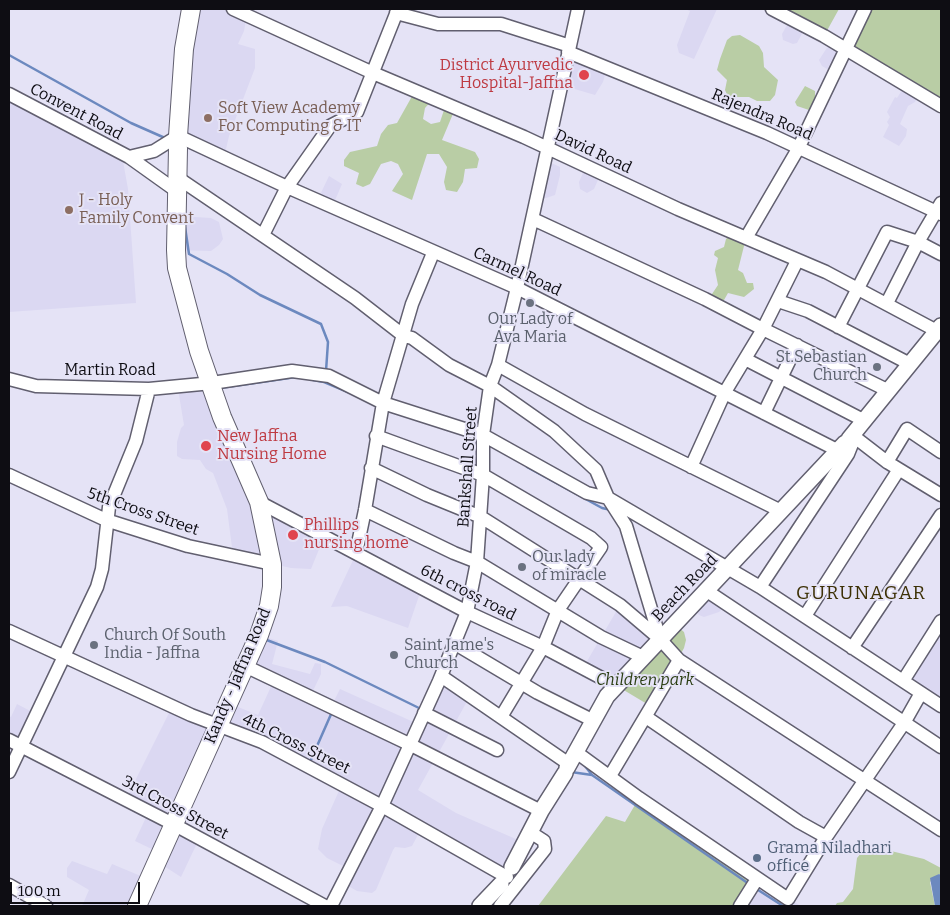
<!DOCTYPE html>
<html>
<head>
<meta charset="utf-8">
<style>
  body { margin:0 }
  #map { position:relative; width:950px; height:915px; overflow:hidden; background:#e5e3f6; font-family:Bitter,serif }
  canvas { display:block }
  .frame { position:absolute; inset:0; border:10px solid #0e0d13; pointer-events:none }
  .scale { position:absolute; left:10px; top:882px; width:130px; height:22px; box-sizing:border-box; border:2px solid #0e0d13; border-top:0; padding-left:6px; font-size:15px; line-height:18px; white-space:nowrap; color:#0e0d13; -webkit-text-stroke:4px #e5e3f6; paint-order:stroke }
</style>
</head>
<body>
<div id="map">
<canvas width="950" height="915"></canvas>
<div class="frame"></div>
<div class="scale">100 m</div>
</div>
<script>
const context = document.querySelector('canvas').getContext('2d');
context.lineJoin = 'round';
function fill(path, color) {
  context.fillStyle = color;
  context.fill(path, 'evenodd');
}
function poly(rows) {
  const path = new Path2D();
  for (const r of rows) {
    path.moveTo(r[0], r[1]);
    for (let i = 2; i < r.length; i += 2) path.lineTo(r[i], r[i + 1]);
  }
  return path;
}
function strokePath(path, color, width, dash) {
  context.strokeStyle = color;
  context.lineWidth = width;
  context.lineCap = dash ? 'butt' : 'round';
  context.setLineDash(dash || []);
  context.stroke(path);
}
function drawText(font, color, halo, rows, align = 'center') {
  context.font = font + ' Bitter,serif';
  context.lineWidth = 4;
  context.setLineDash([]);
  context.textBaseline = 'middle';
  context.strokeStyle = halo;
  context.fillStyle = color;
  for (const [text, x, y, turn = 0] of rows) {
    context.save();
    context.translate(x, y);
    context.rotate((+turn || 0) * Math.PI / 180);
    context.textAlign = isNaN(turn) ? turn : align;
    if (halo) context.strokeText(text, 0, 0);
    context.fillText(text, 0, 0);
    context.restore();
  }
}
fill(poly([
  [191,9,233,9,247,15,244,31,238,44,255,49,255,68,229,136,224,158,178,136],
  [685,9,717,9,694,59,679,53,677,45,690,11],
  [791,18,806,26,797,43,793,44,783,40,782,34],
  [832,40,846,48,834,73,822,66,819,60],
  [568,52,607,68,603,82,595,95,561,85],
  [906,84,919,93,915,102,908,106,900,124,907,129,906,136,899,146,883,137,889,125,887,122,890,117,887,112,895,97,897,98],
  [9,100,123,161,128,189,136,303,9,312],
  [558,131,567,136,560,154,548,148],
  [545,160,560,167,560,175,555,195,546,198,538,197],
  [586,166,601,173,594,189,587,193,580,189,579,182],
  [329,176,342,184,333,205,319,197],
  [195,217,211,218,219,222,223,239,219,245,211,251,176,250,177,220],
  [212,383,259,502,324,537,311,569,291,568,233,555,227,509,213,473,206,469,200,460,182,459,177,456,177,442,181,428,184,425,179,395,180,386],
  [355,556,421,590,408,628,347,606,331,607],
  [707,591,726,605,719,612,704,617,699,615,691,606],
  [620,605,660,639,617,686,583,668],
  [941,621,941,706,903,681],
  [259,635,278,641,272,664,310,674,315,663,321,664,321,674,310,697,331,707,340,689,418,724,441,676,470,696,418,790,456,813,525,843,507,877,421,829,412,846,405,848,395,847,393,850,376,890,372,893,357,891,343,883,349,869,327,858,318,849,322,829,342,784,221,725,173,824,199,839,181,877,156,861,160,853,135,841,149,811,126,799,172,707,217,725,228,703,258,715,274,680,245,666],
  [17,704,36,714,20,746,9,740,9,716,11,717],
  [72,861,107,874,112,864,148,879,137,906,82,906,89,890,67,877,67,868],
  [757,879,801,906,740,906]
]), '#dbd8f2');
fill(poly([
  [788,9,839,9,824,36,787,11],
  [865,9,941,9,941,106,846,48],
  [740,35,759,46,763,53,764,67,778,80,775,95,770,101,757,101,749,97,728,97,725,90,727,80,717,70,720,59,727,40,732,36],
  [805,86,815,91,815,112,797,106,795,102],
  [415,91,433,99,425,108,423,119,431,124,440,122,446,104,455,109,442,140,475,152,479,159,477,168,465,169,463,182,457,192,446,190,444,182,447,167,439,154,427,154,412,200,392,191,403,174,398,164,391,161,381,164,370,184,363,187,356,184,359,173,344,166,344,160,350,152,377,146,381,134,388,125,397,123],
  [733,232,746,238,738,270,743,273,747,283,753,283,754,289,744,297,728,293,720,307,708,300,718,285,715,270,718,258,714,255,715,251,724,247,726,239],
  [678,627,684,632,686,640,684,648,652,707,617,686],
  [639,798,757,879,740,906,538,906,606,816,625,822],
  [866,847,882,854,891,851,924,859,941,868,941,875,939,874,930,882,935,906,835,906,837,903,843,902,853,889,857,858]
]), '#b9cda5');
fill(poly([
  [939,874,941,875,941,906,935,906,930,878]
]), '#6c89bf');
strokePath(poly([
  [9,55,131,123,165,138],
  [185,227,189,254,227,274,260,295,321,324,328,342,326,371],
  [325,378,324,382,348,392],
  [313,380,324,382],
  [220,388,296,377],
  [527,467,602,508,611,510],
  [264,639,325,662,421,709],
  [310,762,332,712],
  [585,766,592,775,749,884],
  [571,772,592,775],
  [755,888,783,906]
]), '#6c89bf', 2.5);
const minor = poly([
  [233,9,373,73,524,137,678,209,826,272,937,331],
  [772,9,824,36,941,106],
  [396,13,438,24,501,24,570,46],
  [568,52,767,133,941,214],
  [9,94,129,157,178,192],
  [129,157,154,151,178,136,287,187,517,288,837,450],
  [178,178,355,298,404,336,412,338,449,365,490,386,554,431,596,470,608,498,626,526,660,639],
  [533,219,705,299,757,326],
  [263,235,287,187,330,126,357,112,398,9],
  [746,238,798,149,865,9],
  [778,301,808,311,910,364],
  [887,303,918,242,941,203],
  [838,327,887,232,918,242,941,254],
  [763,329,889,391],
  [745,359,865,421],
  [498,365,585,414,781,511],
  [9,379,36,386,149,389,212,383,292,371,329,376,383,403,483,435,587,493,608,498,760,587,941,706],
  [764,413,797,345],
  [852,435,887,462,941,495],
  [376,436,483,475,591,538,601,547,558,610,543,647,501,717],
  [887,462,907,429,941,452],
  [691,467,725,392,763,329,797,261],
  [371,468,427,495,481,517,620,605,660,639,679,660],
  [9,475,106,520,188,546,272,564],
  [259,502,467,612,543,647,611,683],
  [365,510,454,553,477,562,601,637,643,657],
  [356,553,365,510,383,403,412,304,433,253],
  [760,587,848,454,852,444,852,435],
  [707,591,941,747],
  [805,616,896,474],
  [9,631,191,715,262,742,382,806,507,877],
  [454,643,538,693,586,717],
  [852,648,941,515],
  [245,666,409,744,541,811],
  [441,676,569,764],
  [903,681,941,621],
  [424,713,497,750],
  [646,717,799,822,826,837],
  [9,740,173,824,325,906],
  [576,752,639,798,788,899,826,837,904,723,921,693],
  [9,772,97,587,102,569,109,507,136,441,149,389],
  [610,776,679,660,941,830],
  [9,885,46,906],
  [331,906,382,806,439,681,467,612,477,562,483,475,483,435,490,386,498,365,517,288,578,9],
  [500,906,545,849,544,841,530,832],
  [740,906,757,879]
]);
const major = poly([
  [849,439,941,326],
  [567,768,607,696,845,443],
  [512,867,541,811,565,773],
  [480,906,501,884]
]);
const highway = poly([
  [178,136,184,49,191,9],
  [137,906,259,635,269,606,272,587,272,564,259,502,222,417,199,351,177,268,176,250,178,148]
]);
strokePath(minor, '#615f6f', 15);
strokePath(major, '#615f6f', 18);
strokePath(highway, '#615f6f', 20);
strokePath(minor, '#fff', 12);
strokePath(major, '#fff', 15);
strokePath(highway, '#fff', 18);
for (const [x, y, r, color] of [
  [584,75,6,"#e0444e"],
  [208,118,5,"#8d6e63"],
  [69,210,5,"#8d6e63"],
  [530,303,5,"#6b7280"],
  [877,367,5,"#6b7280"],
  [206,446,6,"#e0444e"],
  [293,535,6,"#e0444e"],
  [522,567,5,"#6b7280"],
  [94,645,5,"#6b7280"],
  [394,655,5,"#6b7280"],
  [757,858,5,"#5c6f8a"]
]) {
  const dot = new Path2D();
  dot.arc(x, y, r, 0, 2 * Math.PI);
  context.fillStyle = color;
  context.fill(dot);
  strokePath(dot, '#e5e3f6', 2);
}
drawText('16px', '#be3a42', '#e5e3f6', [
  ["District Ayurvedic",573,66,"right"],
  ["Hospital-Jaffna",573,84,"right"],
  ["New Jaffna",217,437],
  ["Nursing Home",217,455],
  ["Phillips",304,526],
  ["nursing home",304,544]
], 'left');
drawText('16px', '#785e54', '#e5e3f6', [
  ["Soft View Academy",218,109],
  ["For Computing & IT",218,127],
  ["J - Holy",79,201],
  ["Family Convent",79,219]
], 'left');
drawText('16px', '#0e0d13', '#e5e3f6', [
  ["Convent Road",76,112,28],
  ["Rajendra Road",762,115,23],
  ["David Road",593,152,25],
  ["Carmel Road",517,272,25],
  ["Martin Road",110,371],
  ["Bankshall Street",468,467,-86],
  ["5th Cross Street",143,512,19],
  ["Beach Road",685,588,-46],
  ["6th cross road",468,593,27],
  ["Kandy - Jaffna Road",238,676,-67],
  ["4th Cross Street",296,744,26],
  ["3rd Cross Street",175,808,28]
]);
drawText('16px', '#5b616d', '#e5e3f6', [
  ["Our Lady of",530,320,"center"],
  ["Ava Maria",530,338,"center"],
  ["St.Sebastian",867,358,"right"],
  ["Church",867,376,"right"],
  ["Our lady",532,558],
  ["of miracle",532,576],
  ["Church Of South",104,636],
  ["India - Jaffna",104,654],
  ["Saint Jame's",404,646],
  ["Church",404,664]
], 'left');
drawText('italic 16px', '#2c3f14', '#e5e3f6', [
  ["Children park",645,681]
]);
drawText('16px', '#4e5e75', '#e5e3f6', [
  ["Grama Niladhari",767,849],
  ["office",767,867]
], 'left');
context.letterSpacing = '1px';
drawText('19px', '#3d3106', '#e5e3f6', [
  ["GURUNAGAR",861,594]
]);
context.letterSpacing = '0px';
</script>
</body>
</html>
